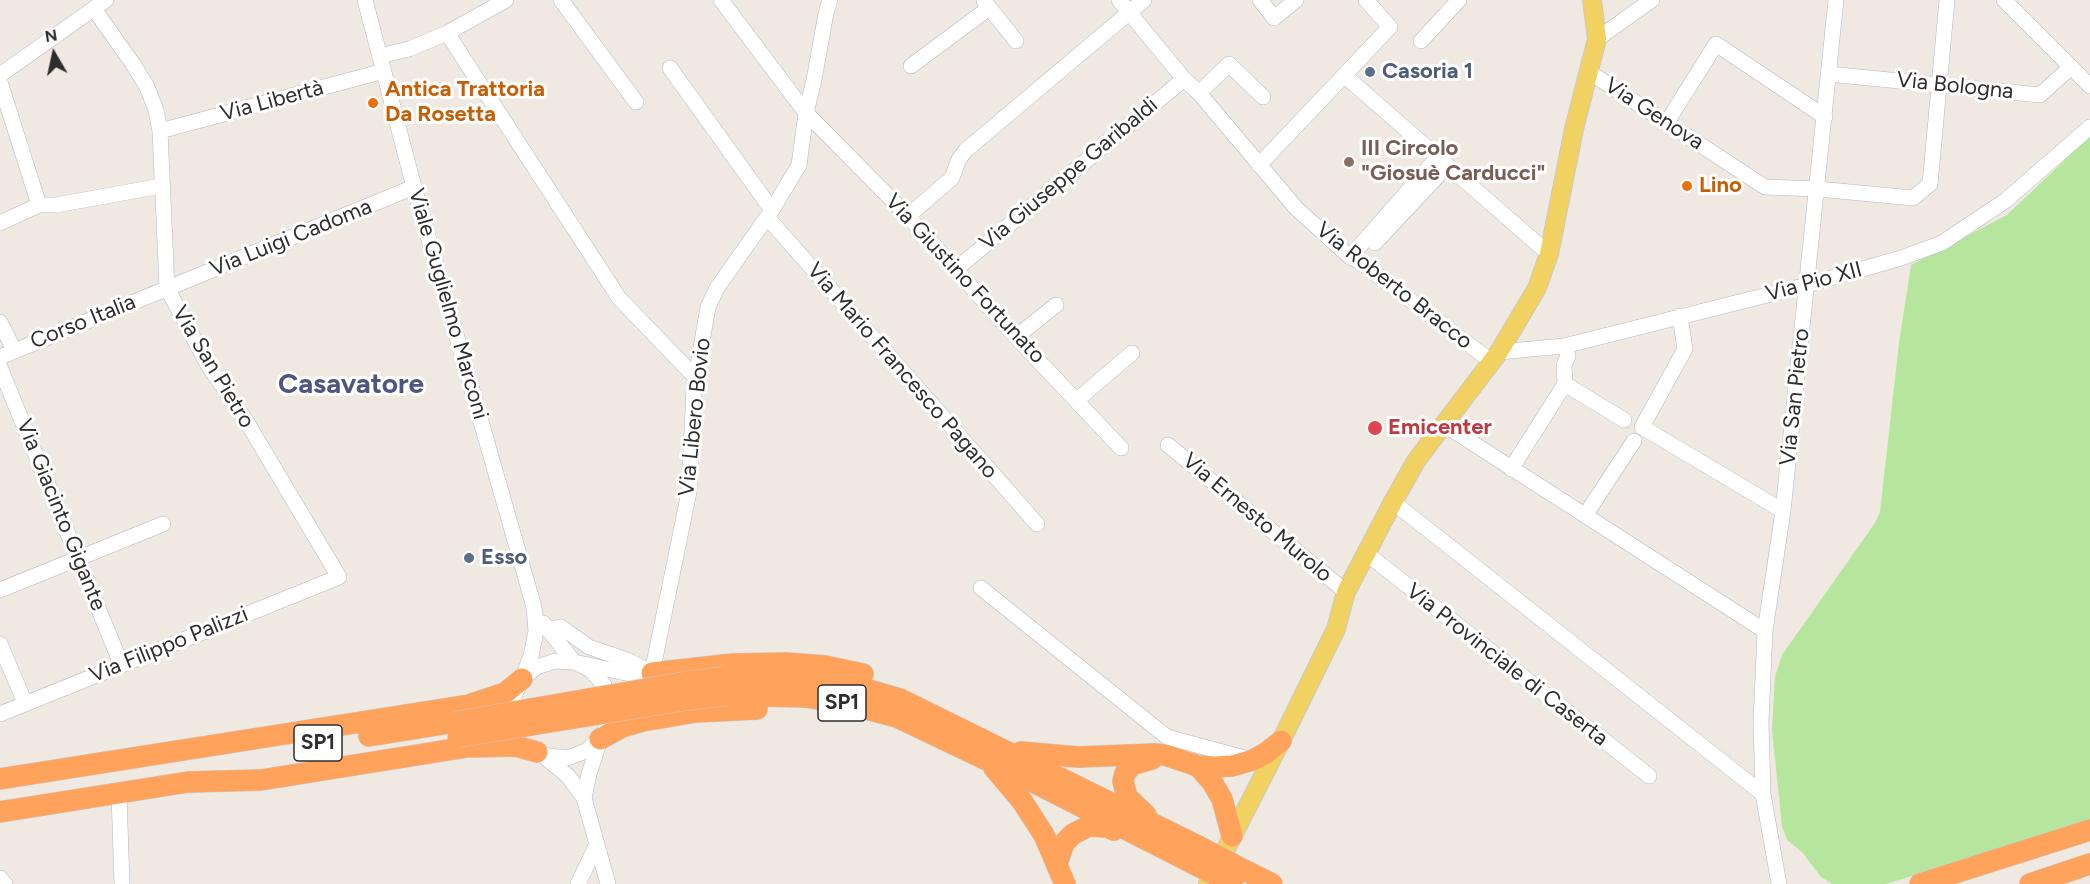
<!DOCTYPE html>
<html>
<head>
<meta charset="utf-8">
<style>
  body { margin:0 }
  #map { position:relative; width:2090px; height:884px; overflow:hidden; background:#efe9e1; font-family:Figtree,sans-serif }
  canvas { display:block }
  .north { position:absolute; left:24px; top:24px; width:60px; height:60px; -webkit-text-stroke:4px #fff; paint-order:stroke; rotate:351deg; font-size:16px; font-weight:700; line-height:24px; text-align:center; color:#2e2e2e }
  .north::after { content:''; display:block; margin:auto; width:21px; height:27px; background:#2e2e2e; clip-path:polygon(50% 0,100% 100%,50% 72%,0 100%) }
</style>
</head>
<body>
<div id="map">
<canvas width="2090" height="884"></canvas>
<div class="north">N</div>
</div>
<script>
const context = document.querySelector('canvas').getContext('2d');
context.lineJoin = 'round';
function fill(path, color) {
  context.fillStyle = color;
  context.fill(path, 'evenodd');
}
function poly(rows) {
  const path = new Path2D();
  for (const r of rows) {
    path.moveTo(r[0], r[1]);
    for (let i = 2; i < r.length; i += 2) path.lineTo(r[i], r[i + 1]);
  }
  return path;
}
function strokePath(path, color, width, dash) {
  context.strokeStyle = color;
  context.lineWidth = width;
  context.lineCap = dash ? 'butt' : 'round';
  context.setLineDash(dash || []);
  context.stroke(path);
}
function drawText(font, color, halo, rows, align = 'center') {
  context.font = font + ' Figtree,sans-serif';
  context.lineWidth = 6;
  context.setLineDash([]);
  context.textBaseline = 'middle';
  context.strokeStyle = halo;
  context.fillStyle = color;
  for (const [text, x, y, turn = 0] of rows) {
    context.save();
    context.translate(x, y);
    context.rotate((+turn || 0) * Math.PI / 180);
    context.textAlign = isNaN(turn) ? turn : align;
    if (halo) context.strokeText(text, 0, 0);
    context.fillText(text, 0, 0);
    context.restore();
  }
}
fill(poly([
  [2090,136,2090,821,1886,884,1832,884,1821,877,1802,852,1787,840,1782,826,1772,730,1775,677,1782,655,1875,523,1880,512,1899,343,1911,265,2007,215]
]), '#b6e59e');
const minor = poly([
  [365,0,414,187,534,607,536,631,531,656,522,679],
  [561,0,636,102],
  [721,0,806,113,908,216,1016,337,1121,448],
  [1119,0,1184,79,1199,93,1296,208,1350,257,1359,261,1492,362],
  [1260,0,1274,18,1296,0],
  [2004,0,2090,86],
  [984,1,1016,41],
  [447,33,619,298,695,377],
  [1597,39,1652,0],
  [1421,41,1459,0],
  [380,56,409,49,447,33,506,0],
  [911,66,989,8],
  [670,68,772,210],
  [1589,72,1765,187,1818,189,1913,198,1930,184,1947,0],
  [1829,74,2040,95,2071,67],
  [0,75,106,0],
  [1345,76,1549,254],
  [0,82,39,205],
  [1199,93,1229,64,1263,97],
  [1667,122,1716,44,1825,117],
  [160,131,384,71],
  [1259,165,1390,27,1366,0],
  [908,216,952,178,959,159,966,150,1144,0],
  [767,217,1037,524],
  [0,223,39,205,56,205,161,186],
  [1375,243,1447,166],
  [1350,257,1438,157],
  [955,270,1184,79],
  [1680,316,1685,349,1642,427,1783,511],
  [0,322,14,350],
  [1016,337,1056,305],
  [1499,352,1564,346,1807,285,1901,258,1942,243,2005,201,2090,127],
  [0,357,414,187],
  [0,367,121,664],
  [1565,384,1624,420],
  [1077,400,1132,353],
  [1443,424,1765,631],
  [1168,445,1346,592],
  [1511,469,1565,384,1564,365,1568,356,1564,346],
  [1393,502,1763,794],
  [1586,514,1634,441],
  [1366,553,1649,776],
  [981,588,1167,737,1252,760],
  [0,590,163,524],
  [543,623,574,662,591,670,604,685,610,703],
  [548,630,561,627,589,647,627,660,652,673,689,492,694,388,708,307,717,288,772,210,799,165,806,113,814,80,826,13,830,0],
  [0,644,25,703],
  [0,714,339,577,248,424,208,365,167,288,160,131,156,110,147,87,133,64,94,9],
  [514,721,512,716,514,696,522,679,537,667,555,661,574,662,630,674,651,673],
  [529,746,537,752,548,756,567,758,586,751,600,739,605,730],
  [542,755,568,776,584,798,608,884],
  [119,794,122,884],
  [584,798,589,774,600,740],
  [0,878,5,884],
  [578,884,597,844],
  [1779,884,1763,794,1761,722,1765,631,1783,511,1836,0]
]);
const major = poly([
  [1208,884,1281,741,1336,629,1346,592,1393,502,1416,461,1499,352,1537,288,1549,254,1574,129,1597,39,1592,0]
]);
const highway = poly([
  [652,673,733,664,786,663,825,666,863,674],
  [725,677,811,679,852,685,900,699,1198,846],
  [726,695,806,697,848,704,897,717,1035,783,1190,862],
  [369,736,456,722],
  [600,739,622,727,643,721,696,712,757,709],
  [1021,752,1078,757,1154,754,1165,755,1198,766,1215,767,1232,766,1253,760,1266,753,1281,741],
  [1198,766,1212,782,1222,799,1232,836],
  [994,768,1022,801,1044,835,1065,884],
  [0,779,469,705,505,693,522,679],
  [0,812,188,782,261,780,467,747,516,746,537,752],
  [1146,815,1127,797,1123,781,1125,773,1132,765,1152,759],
  [1057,864,1064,843,1073,834,1089,826,1107,827,1114,830],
  [1246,871,1272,884],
  [1920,884,2090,830],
  [2030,884,2090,864]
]);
strokePath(minor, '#b4b7c1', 16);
strokePath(major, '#c9c9c9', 20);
strokePath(highway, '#c9c9c9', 22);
strokePath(minor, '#fff', 15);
strokePath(major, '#f2d163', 18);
strokePath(highway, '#ffa35c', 21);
const highwayBridge = poly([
  [456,722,686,682,725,677],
  [458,737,685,700,726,695],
  [1198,846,1246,871],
  [1190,862,1233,884]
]);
strokePath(highwayBridge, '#c9c9c9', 22, []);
strokePath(highwayBridge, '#ffa35c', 21);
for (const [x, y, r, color] of [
  [1370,72,6,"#5c6f8a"],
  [373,103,6,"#e8710a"],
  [1349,162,6,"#8d6e63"],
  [1687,186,6,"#e8710a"],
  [1375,428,8,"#e0444e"],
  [469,558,6,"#5c6f8a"]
]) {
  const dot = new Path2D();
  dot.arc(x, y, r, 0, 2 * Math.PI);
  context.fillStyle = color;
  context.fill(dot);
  strokePath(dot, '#fff', 2);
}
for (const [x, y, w] of [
  [842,703,48],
  [318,743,48]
]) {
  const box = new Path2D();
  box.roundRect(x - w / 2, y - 18, w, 36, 4.5);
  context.fillStyle = '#fff';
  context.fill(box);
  strokePath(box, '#2e2e2e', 1.5);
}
drawText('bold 21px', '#2e2e2e', null, [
  ["SP1",842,703],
  ["SP1",318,743]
]);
drawText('bold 22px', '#4e5e75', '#fff', [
  ["Casoria 1",1382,72],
  ["Esso",481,558]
], 'left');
drawText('22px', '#2e2e2e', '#fff', [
  ["Via Bologna",1955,86,6],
  ["Via Libertà",272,101,-15],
  ["Via Genova",1654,114,33],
  ["Via Giuseppe Garibaldi",1069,174,-40],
  ["Via Luigi Cadoma",291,238,-22],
  ["Via Giustino Fortunato",965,279,47],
  ["Via Pio XII",1814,282,-15],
  ["Via Roberto Bracco",1394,286,38],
  ["Viale Guglielmo Marconi",448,304,74],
  ["Corso Italia",83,322,-22],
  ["Via San Pietro",213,367,59],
  ["Via Mario Francesco Pagano",902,371,49],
  ["Via San Pietro",1795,397,-84],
  ["Via Libero Bovio",695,417,-84],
  ["Via Giacinto Gigante",61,515,68],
  ["Via Ernesto Murolo",1257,518,40],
  ["Via Filippo Palizzi",169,645,-22],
  ["Via Provinciale di Caserta",1507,665,38]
]);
drawText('bold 22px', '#c56008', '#fff', [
  ["Antica Trattoria",385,90],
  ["Da Rosetta",385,115],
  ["Lino",1699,186]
], 'left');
drawText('bold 22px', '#785e54', '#fff', [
  ["III Circolo",1361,149],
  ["\"Giosuè Carducci\"",1361,174]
], 'left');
drawText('bold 22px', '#be3a42', '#fff', [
  ["Emicenter",1388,428]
], 'left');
drawText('bold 28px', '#4d5680', '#fff', [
  ["Casavatore",351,385]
]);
</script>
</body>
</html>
